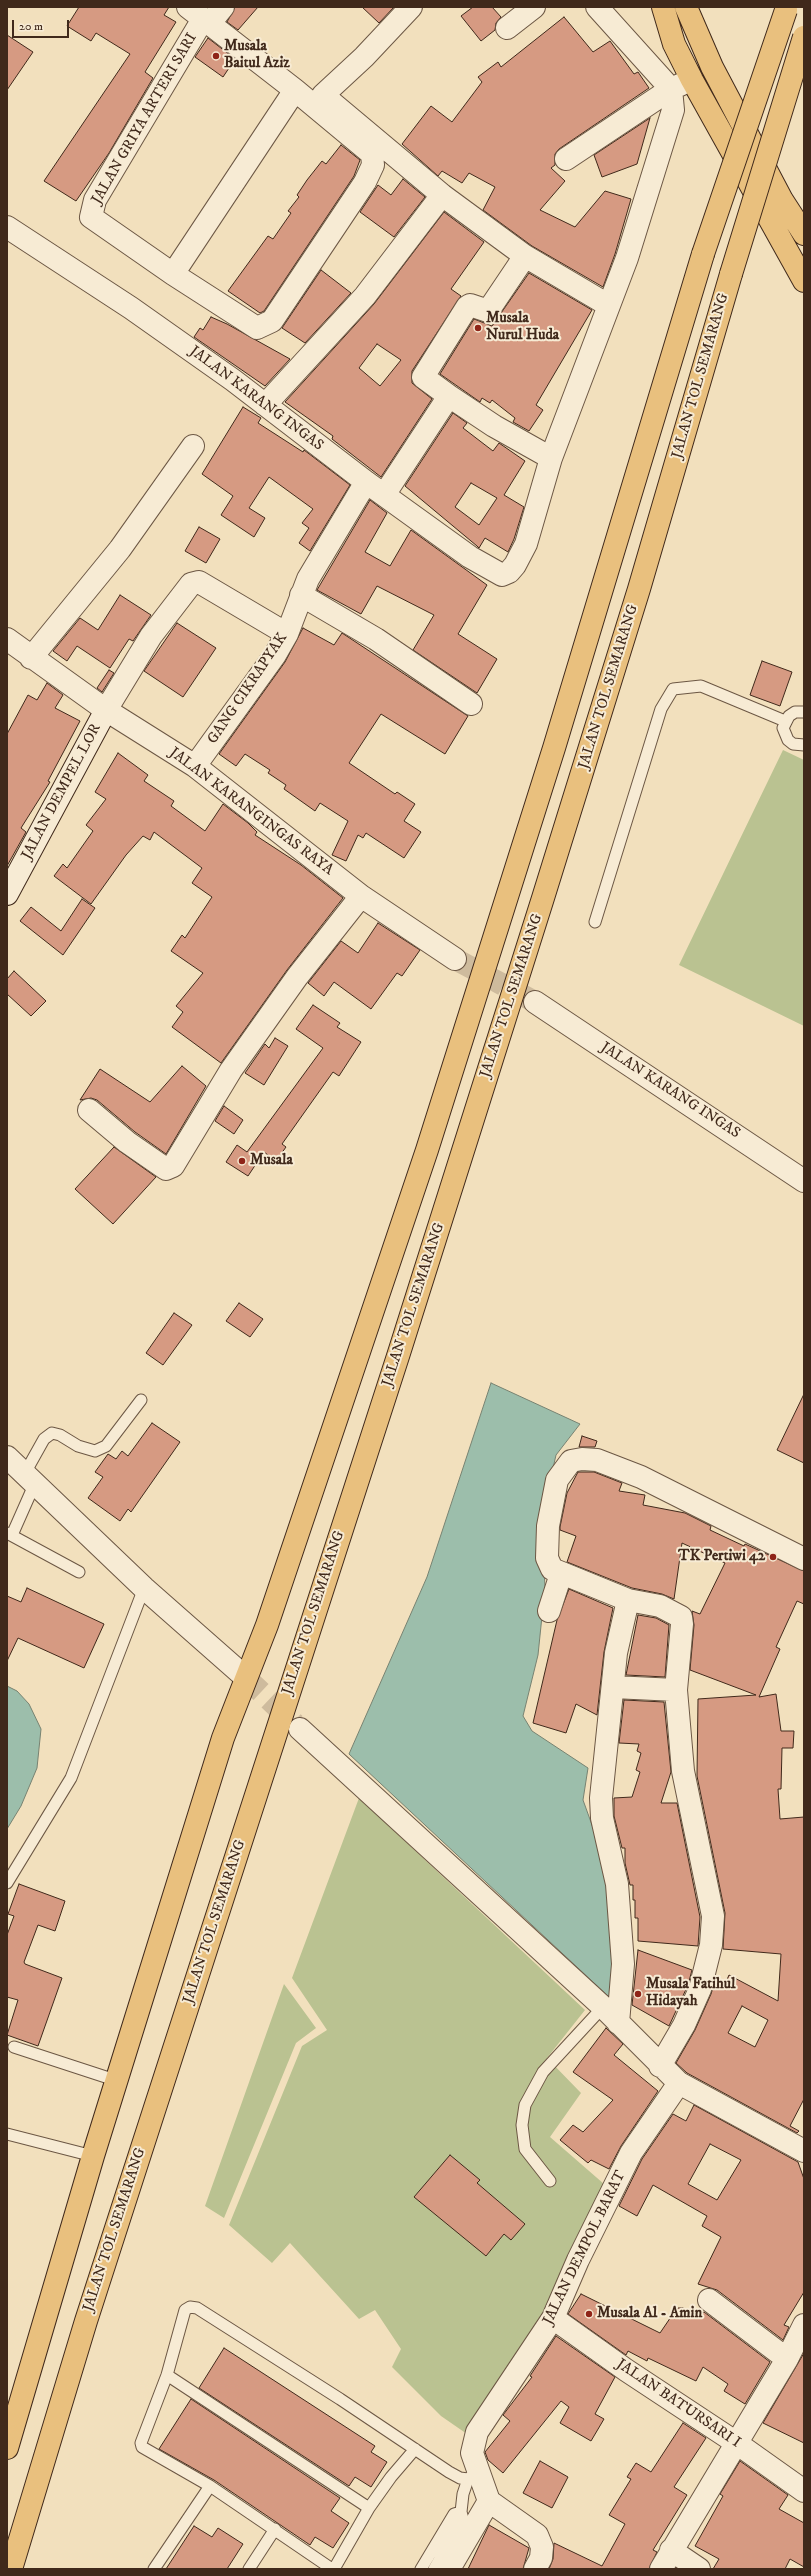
<!DOCTYPE html>
<html>
<head>
<meta charset="utf-8">
<style>
  body { margin:0 }
  #map { position:relative; width:811px; height:2576px; overflow:hidden; background:#f2e0bd; font-family:"IM FELL DW Pica",serif }
  canvas { display:block }
  .frame { position:absolute; inset:0; border:8px solid #40291b; pointer-events:none }
  .scale { position:absolute; left:12px; top:20px; width:57px; height:18px; box-sizing:border-box; border:2px solid #40291b; border-top:0; padding-left:5px; font-size:12px; line-height:14px; white-space:nowrap; color:#40291b; -webkit-text-stroke:3px #f7ebd4; paint-order:stroke }
</style>
</head>
<body>
<div id="map">
<canvas width="811" height="2576"></canvas>
<div class="frame"></div>
<div class="scale">20 m</div>
</div>
<script>
const context = document.querySelector('canvas').getContext('2d');
context.lineJoin = 'round';
function fill(path, color) {
  context.fillStyle = color;
  context.fill(path, 'evenodd');
}
function poly(rows) {
  const path = new Path2D();
  for (const r of rows) {
    path.moveTo(r[0], r[1]);
    for (let i = 2; i < r.length; i += 2) path.lineTo(r[i], r[i + 1]);
  }
  return path;
}
function strokePath(path, color, width, dash) {
  context.strokeStyle = color;
  context.lineWidth = width;
  context.lineCap = dash ? 'butt' : 'round';
  context.setLineDash(dash || []);
  context.stroke(path);
}
function drawText(font, color, halo, rows, align = 'center') {
  context.font = font + ' "IM FELL DW Pica",serif';
  context.lineWidth = 4;
  context.setLineDash([]);
  context.textBaseline = 'middle';
  context.strokeStyle = halo;
  context.fillStyle = color;
  for (const [text, x, y, turn = 0] of rows) {
    context.save();
    context.translate(x, y);
    context.rotate((+turn || 0) * Math.PI / 180);
    context.textAlign = isNaN(turn) ? turn : align;
    if (halo) context.strokeText(text, 0, 0);
    context.fillText(text, 0, 0);
    context.restore();
  }
}
fill(poly([
  [783,750,804,760,804,1026,679,965],
  [359,1798,585,2010,547,2058,581,2093,550,2137,604,2184,574,2260,520,2354,467,2434,441,2416,392,2367,401,2349,375,2310,359,2319,290,2243,272,2263,229,2225,302,2046,327,2030,292,1978],
  [284,1984,316,2028,296,2043,224,2218,205,2206]
]), '#bac291');
const water = poly([
  [491,1383,580,1424,556,1455,541,1521,545,1587,538,1655,523,1716,532,1731,588,1768,583,1800,614,1886,618,1974,609,1997,349,1754,427,1577,491,1383],
  [7,1686,17,1691,29,1704,41,1729,37,1768,21,1806,7,1829,7,1686]
]);
fill(water, '#9cbeab');
strokePath(water, '#778271', 1);
const building = poly([
  [79,7,169,7,164,15,176,22,145,72,153,78,109,153,76,201,44,181,130,54,96,33,91,41,67,26,79,7],
  [235,7,258,7,238,30,227,22,235,7],
  [362,7,394,7,379,23,362,7],
  [473,7,492,7,501,17,496,23,495,30,481,41,461,16,473,7],
  [564,17,593,52,610,41,634,74,638,72,649,88,559,149,555,154,555,165,551,168,565,181,540,210,575,227,605,191,631,199,615,254,603,287,532,246,483,210,495,187,469,173,462,183,442,171,438,176,402,144,431,106,452,122,482,82,478,77,498,62,501,67,564,17],
  [7,35,33,52,7,90,7,35],
  [208,38,235,59,223,77,195,57,208,38],
  [650,118,637,164,602,177,594,155,650,118],
  [341,145,360,160,354,176,264,311,260,313,228,291,268,236,273,239,291,213,288,211,299,197,297,195,307,180,322,161,326,164,341,145],
  [403,179,425,197,394,237,360,212,378,185,391,195,403,179],
  [444,212,484,242,451,289,461,296,412,371,412,383,432,399,381,477,332,439,333,436,285,402,374,304,444,212],
  [377,344,401,360,380,386,359,368,377,344],
  [321,270,351,293,305,343,282,328,321,270],
  [529,273,592,310,536,405,543,410,529,431,513,422,515,418,492,400,490,403,482,398,480,402,440,374,474,319,492,326,529,273],
  [211,317,227,324,290,359,265,386,194,337,200,328,203,330,211,317],
  [243,407,261,418,258,423,303,452,304,450,350,485,310,551,299,543,309,528,302,523,313,509,269,477,249,508,265,518,254,537,221,515,233,496,202,474,243,407],
  [453,413,467,423,463,428,493,451,499,443,525,461,504,495,524,507,514,539,508,552,485,538,479,548,477,546,405,486,453,413],
  [471,483,497,498,479,525,455,507,471,483],
  [370,500,387,513,365,552,390,566,411,530,487,585,458,634,497,659,477,693,413,650,434,615,377,586,361,614,317,590,370,500],
  [199,527,220,539,206,563,185,551,199,527],
  [120,595,151,615,133,641,129,639,110,668,77,646,67,661,53,651,80,618,98,630,120,595],
  [177,623,216,648,183,697,144,671,177,623],
  [303,628,334,645,342,633,468,716,445,754,381,714,349,763,395,794,397,792,415,804,404,821,421,832,404,858,366,833,363,838,358,835,346,861,332,855,348,821,320,803,315,811,284,789,286,785,268,773,270,770,245,754,236,766,219,754,285,662,303,628],
  [762,661,792,672,780,706,750,695,762,661],
  [109,670,114,673,102,692,97,688,109,670],
  [47,683,63,695,55,708,80,721,48,781,50,782,21,828,26,832,7,866,7,734,28,695,37,700,47,683],
  [118,753,148,775,144,781,174,801,171,806,205,831,223,804,248,823,257,832,255,835,301,865,343,898,287,970,221,1063,172,1027,183,1012,176,1006,203,973,171,951,182,935,185,938,212,897,192,883,202,868,154,832,150,840,143,836,126,855,91,904,54,876,63,864,67,868,93,831,86,825,106,799,95,792,118,753],
  [82,899,95,908,63,955,20,921,31,907,61,931,82,899],
  [378,923,420,950,402,976,397,973,371,1009,334,982,324,996,308,983,341,941,358,953,378,923],
  [14,971,46,1001,31,1016,7,994,7,979,14,971],
  [313,1005,340,1023,337,1027,361,1042,339,1076,333,1072,282,1144,286,1147,276,1161,264,1152,248,1176,226,1162,237,1145,247,1152,323,1048,296,1029,313,1005],
  [275,1038,288,1046,264,1085,245,1073,265,1044,269,1048,275,1038],
  [182,1066,206,1086,166,1154,135,1132,97,1100,91,1098,80,1100,100,1069,150,1102,182,1066],
  [224,1106,243,1120,234,1134,215,1121,224,1106],
  [114,1147,156,1177,113,1224,75,1189,114,1147],
  [239,1303,263,1319,250,1337,226,1321,239,1303],
  [174,1313,192,1325,163,1365,146,1353,174,1313],
  [804,1394,804,1463,777,1450,804,1394],
  [152,1423,180,1442,131,1512,128,1509,120,1521,88,1498,103,1477,95,1472,108,1454,116,1459,122,1451,128,1456,152,1423],
  [582,1436,597,1441,595,1447,579,1447,582,1436],
  [578,1472,594,1472,622,1483,619,1491,645,1495,643,1505,685,1513,711,1526,710,1530,744,1546,745,1544,804,1571,804,1604,797,1601,776,1647,780,1649,759,1697,776,1694,781,1731,794,1731,793,1748,782,1748,781,1789,778,1789,780,1819,804,1817,804,2099,790,2126,799,2131,797,2133,687,2073,676,2063,695,2030,711,1994,716,1978,726,1982,729,1975,778,2001,781,1954,723,1949,725,1913,697,1776,698,1699,756,1695,690,1670,694,1625,692,1611,700,1614,725,1563,682,1543,674,1599,662,1594,632,1588,567,1562,576,1536,560,1530,560,1527,567,1493,578,1472],
  [742,2006,768,2020,755,2047,728,2033,742,2006],
  [27,1588,104,1624,84,1668,18,1638,7,1661,7,1596,21,1602,27,1588],
  [569,1589,613,1608,604,1652,597,1715,576,1704,566,1733,533,1723,557,1620,569,1589],
  [638,1615,656,1618,669,1625,665,1677,626,1675,638,1615],
  [624,1700,664,1702,671,1772,661,1803,677,1803,700,1917,698,1946,638,1941,638,1918,635,1918,635,1900,633,1900,633,1885,630,1885,625,1863,625,1848,622,1848,614,1816,614,1798,632,1797,640,1772,636,1770,641,1753,637,1751,639,1744,619,1743,624,1700],
  [19,1884,65,1901,55,1931,38,1925,24,1962,25,1964,62,1978,38,2046,7,2035,18,2000,7,1997,7,1935,14,1916,8,1914,19,1884],
  [638,1950,692,1970,688,1985,669,2026,632,2005,638,1950],
  [606,2028,623,2044,614,2055,658,2091,621,2146,609,2169,591,2160,588,2163,560,2140,573,2125,583,2132,613,2100,573,2072,606,2028],
  [694,2105,798,2162,804,2179,804,2292,784,2325,789,2327,783,2340,717,2290,698,2284,721,2237,702,2226,707,2216,653,2185,637,2216,619,2206,642,2159,673,2114,686,2121,694,2105],
  [710,2144,741,2160,717,2200,688,2184,710,2144],
  [450,2155,480,2180,477,2183,525,2224,511,2240,504,2234,486,2256,414,2197,450,2155],
  [581,2294,660,2333,677,2308,683,2308,695,2315,704,2312,770,2362,745,2404,724,2391,728,2384,703,2367,696,2381,648,2358,647,2361,628,2351,626,2355,568,2314,581,2294],
  [556,2336,615,2377,595,2414,604,2419,591,2441,560,2423,569,2407,561,2401,503,2473,488,2460,485,2452,510,2421,503,2415,532,2377,530,2376,556,2336],
  [224,2348,375,2446,371,2452,387,2462,371,2487,355,2477,349,2486,199,2388,224,2348],
  [804,2353,804,2443,763,2423,804,2353],
  [191,2399,340,2498,331,2511,349,2523,333,2548,315,2537,310,2545,214,2480,159,2449,191,2399],
  [683,2423,706,2438,674,2487,687,2495,653,2550,657,2552,649,2569,549,2569,553,2559,554,2543,602,2566,625,2524,609,2515,631,2479,627,2477,636,2463,651,2472,683,2423],
  [540,2461,568,2477,552,2508,523,2493,540,2461],
  [740,2461,788,2495,779,2509,804,2523,804,2567,790,2559,785,2569,713,2569,719,2559,695,2546,723,2496,720,2494,740,2461],
  [489,2525,529,2548,523,2569,468,2569,489,2525],
  [194,2526,212,2537,218,2528,243,2544,227,2569,166,2569,194,2526]
]);
fill(building, '#d69a82');
strokePath(building, '#40291b', 1);
strokePath(poly([
  [455,959,535,1002],
  [245,1677,295,1724]
]), '#cebb9d', 22, [22, 11]);
const lane = poly([
  [804,712,795,712,789,716,783,728,788,740,793,744,804,745],
  [595,922,661,709,673,689,701,686,785,721],
  [25,1473,44,1439,52,1433,60,1435,78,1446,95,1451,106,1446,141,1400],
  [7,1533,79,1572],
  [12,1535,35,1483],
  [7,1883,71,1778,144,1588],
  [14,2047,118,2081],
  [7,2134,93,2156],
  [550,2181,525,2149,522,2125,525,2105,543,2072,603,2007],
  [167,2375,369,2508],
  [154,2569,210,2486],
  [249,2569,275,2529],
  [332,2569,210,2486,142,2447,141,2443,167,2375,185,2310,190,2307,197,2308,340,2399,449,2472,460,2478,468,2479],
  [334,2569,369,2508,391,2477,415,2449],
  [421,2569,454,2514,461,2512],
  [434,2569,463,2519,461,2512,463,2494,468,2479,474,2474]
]);
const street = poly([
  [188,7,295,90,372,154,373,165,365,182,272,321,257,328,173,274,91,217,95,200,203,19],
  [597,7,671,89],
  [215,17,223,7],
  [507,28,534,7],
  [323,95,364,57,411,7],
  [325,97,442,195,525,256,608,305],
  [566,159,671,89,682,84],
  [7,227,131,308,233,380,366,482,470,557,502,575,509,572,515,565,526,544,551,458,627,258,673,110,671,89],
  [173,274,295,90],
  [449,396,423,377,467,307,470,305,488,311,525,256],
  [265,405,365,296,442,195],
  [384,495,449,396,494,426,551,458],
  [301,595,376,639,471,704],
  [7,639,106,710,195,766,361,896,455,959],
  [31,658,120,549,193,446],
  [106,710,151,636,191,584,199,582,287,634],
  [195,766,275,655,287,634,308,579,366,482],
  [535,1002,804,1181],
  [89,1110,127,1142,166,1169,173,1166,231,1070,297,977,361,896],
  [7,1457,144,1588,245,1677],
  [549,1611,561,1574],
  [613,1687,676,1690,682,1624,681,1617,660,1606,628,1600],
  [300,1729,603,2007,679,2083,804,2151],
  [618,2023,623,1964,617,1884,602,1818,601,1798,616,1653,628,1600,552,1569,547,1558,548,1526,557,1480,571,1461,582,1459,597,1460,641,1477,804,1559],
  [660,2066,684,2025,700,1989,711,1945,713,1916,683,1771,676,1690],
  [709,2300,787,2359],
  [553,2318,626,2370,735,2442,804,2491],
  [489,2501,537,2535,542,2547,541,2558,535,2569],
  [671,2550,699,2569],
  [449,2569,489,2501,472,2453,477,2432,553,2318,578,2260,631,2153,679,2083],
  [661,2569,787,2359,804,2325]
]);
const secondary = poly([
  [7,894,106,710]
]);
const primary = poly([
  [663,7,674,44,692,80,804,281],
  [686,7,712,67,782,200,804,234]
]);
const highway = poly([
  [7,2448,93,2156,223,1738,267,1625,427,1150,554,748,703,254],
  [11,2569,86,2321,399,1353,543,898,639,589,731,274]
]);
strokePath(lane, '#6c5744', 13);
strokePath(street, '#6c5744', 24);
strokePath(secondary, '#40291b', 24);
strokePath(primary, '#40291b', 24);
strokePath(highway, '#40291b', 24);
strokePath(lane, '#f7ebd4', 11);
strokePath(street, '#f7ebd4', 22);
strokePath(secondary, '#f7ebd4', 22);
strokePath(primary, '#e9c07e', 22);
strokePath(highway, '#e9c07e', 22);
const highwayBridge = poly([
  [703,254,786,10],
  [731,274,804,37]
]);
strokePath(highwayBridge, '#40291b', 24, []);
strokePath(highwayBridge, '#e9c07e', 22);
for (const [x, y, r, color] of [
  [216,56,4,"#8f2418"],
  [478,328,4,"#8f2418"],
  [242,1161,4,"#8f2418"],
  [773,1557,4,"#8f2418"],
  [638,1994,4,"#8f2418"],
  [589,2314,4,"#8f2418"]
]) {
  const dot = new Path2D();
  dot.arc(x, y, r, 0, 2 * Math.PI);
  context.fillStyle = color;
  context.fill(dot);
  strokePath(dot, '#f7ebd4', 1.5);
}
drawText('bold 15px', '#40291b', '#f7ebd4', [
  ["Musala",224,47],
  ["Baitul Aziz",224,64],
  ["Musala",486,319],
  ["Nurul Huda",486,336],
  ["Musala",250,1161],
  ["TK Pertiwi 42",765,1557,"right"],
  ["Musala Fatihul",646,1985],
  ["Hidayah",646,2002],
  ["Musala Al - Amin",597,2314]
], 'left');
drawText('15px', '#40291b', '#f7ebd4', [
  ["JALAN GRIYA ARTERI SARI",145,119,-60],
  ["JALAN TOL SEMARANG",701,376,-74],
  ["JALAN KARANG INGAS",256,399,37],
  ["JALAN TOL SEMARANG",609,687,-73],
  ["GANG CIKRAPYAK",248,689,-56],
  ["JALAN DEMPEL LOR",62,792,-62],
  ["JALAN KARANGINGAS RAYA",251,812,37],
  ["JALAN TOL SEMARANG",512,996,-72],
  ["JALAN KARANG INGAS",670,1091,33],
  ["JALAN TOL SEMARANG",414,1305,-72],
  ["JALAN TOL SEMARANG",314,1613,-72],
  ["JALAN TOL SEMARANG",215,1922,-72],
  ["JALAN TOL SEMARANG",115,2230,-72],
  ["JALAN DEMPOL BARAT",585,2248,-64],
  ["JALAN BATURSARI I",678,2404,34]
]);
</script>
</body>
</html>
